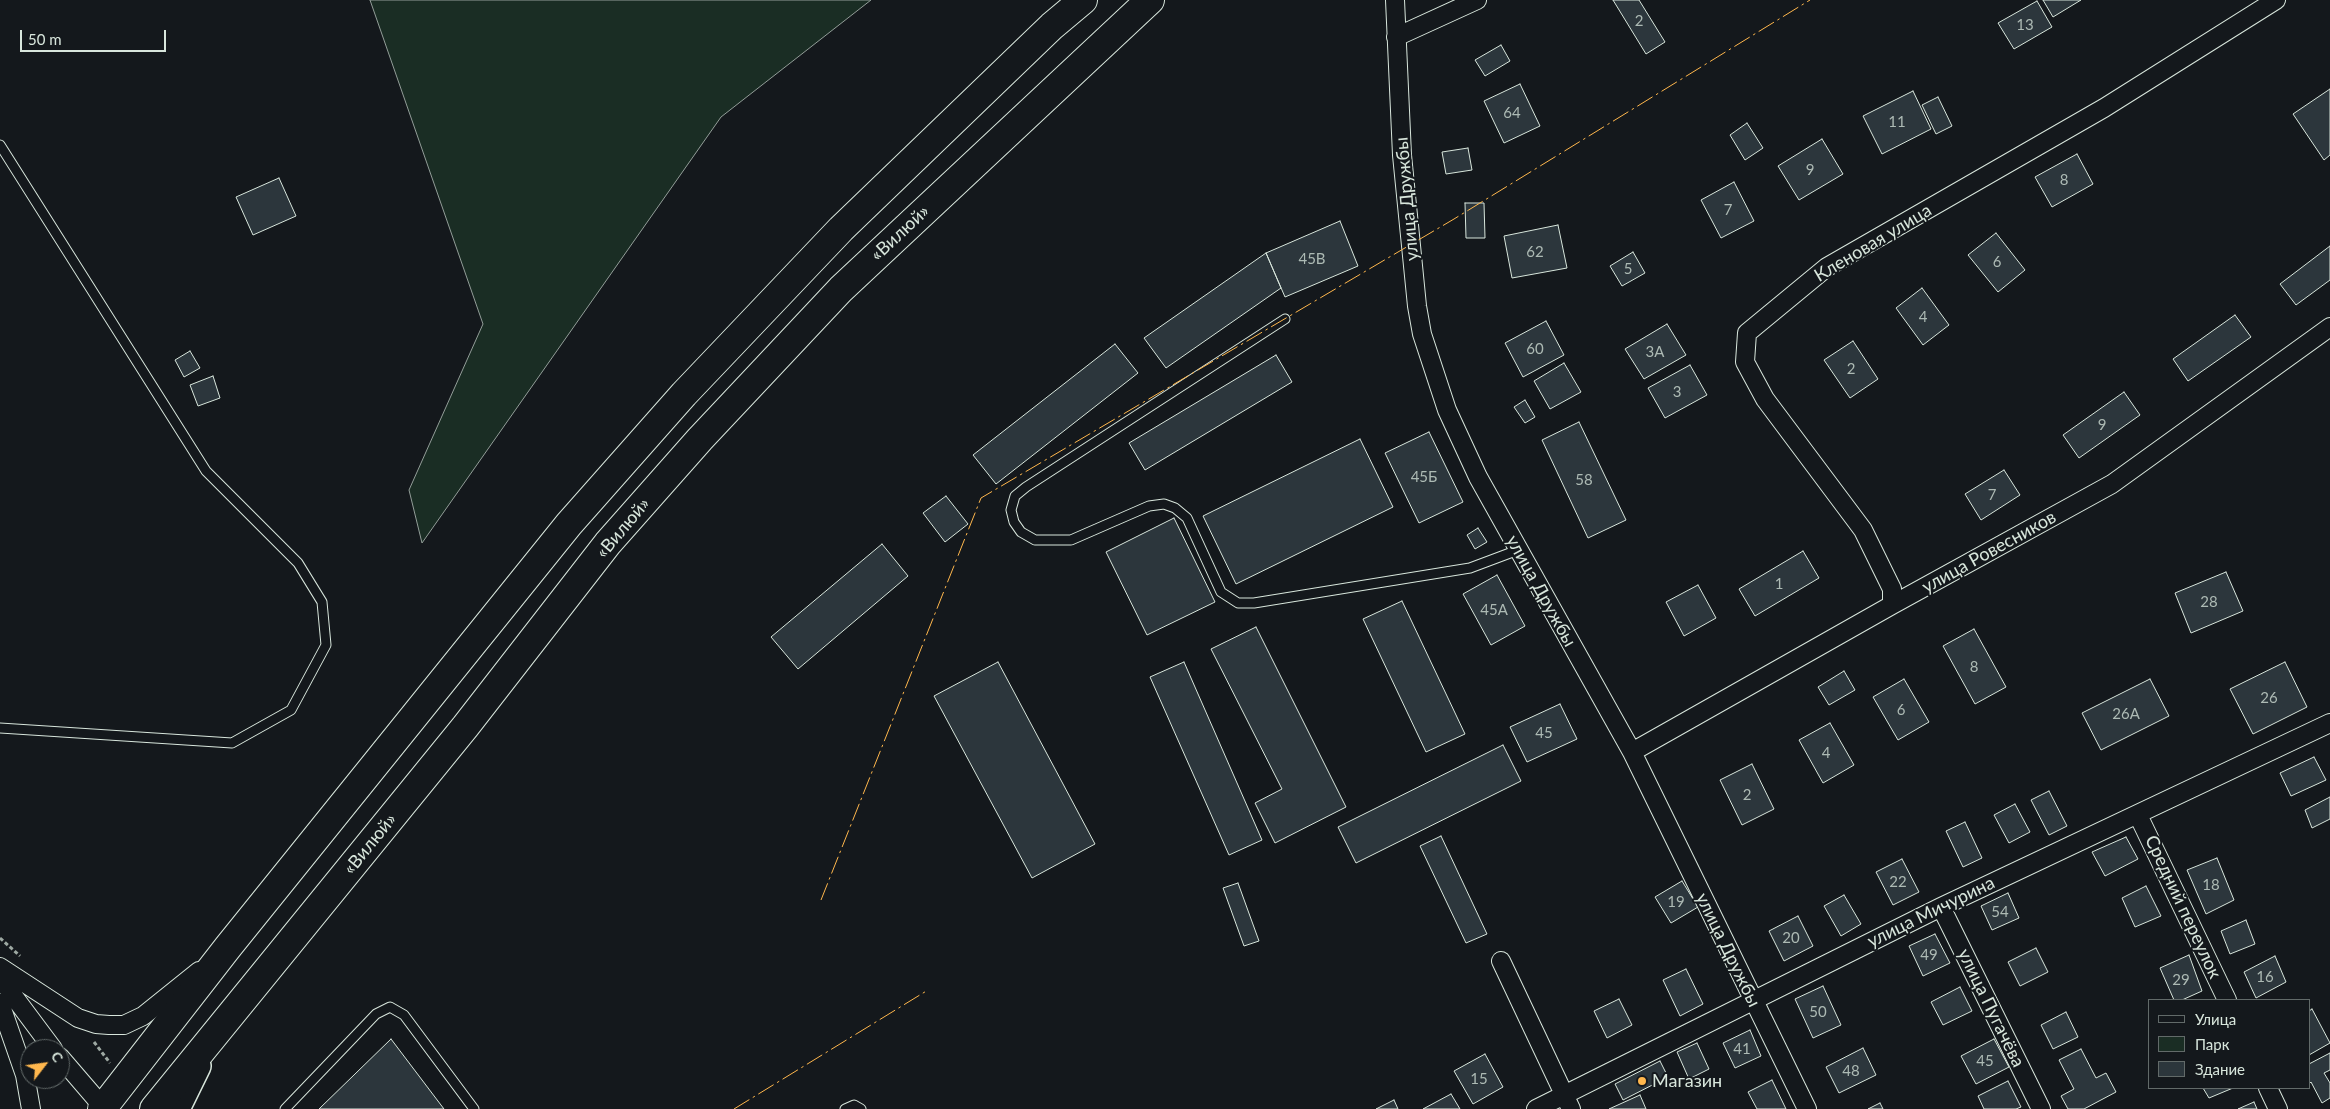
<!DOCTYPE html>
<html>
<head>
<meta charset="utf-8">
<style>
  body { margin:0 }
  #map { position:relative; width:2330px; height:1109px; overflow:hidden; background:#14181c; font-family:Lato,sans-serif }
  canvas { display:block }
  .legend { position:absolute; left:2148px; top:999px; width:162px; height:90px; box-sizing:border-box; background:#14181c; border:1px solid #626a69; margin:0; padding:6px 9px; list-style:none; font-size:15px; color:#d8e6dc }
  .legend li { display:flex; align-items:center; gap:10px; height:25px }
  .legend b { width:25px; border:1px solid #626a69 }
  .north { position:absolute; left:20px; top:1039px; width:50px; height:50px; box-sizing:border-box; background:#14181c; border:1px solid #626a69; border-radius:50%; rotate:60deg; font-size:14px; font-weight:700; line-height:20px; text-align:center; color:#d8e6dc }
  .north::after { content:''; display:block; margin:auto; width:18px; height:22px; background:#ffb74d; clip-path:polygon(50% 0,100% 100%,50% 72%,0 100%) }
  .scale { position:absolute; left:20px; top:30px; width:146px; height:22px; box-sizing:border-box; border:2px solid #d8e6dc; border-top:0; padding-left:6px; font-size:15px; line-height:18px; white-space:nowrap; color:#d8e6dc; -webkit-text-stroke:4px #14181c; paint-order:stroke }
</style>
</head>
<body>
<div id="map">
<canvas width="2330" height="1109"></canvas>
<ul class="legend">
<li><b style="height:6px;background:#14181c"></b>Улица</li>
<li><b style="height:14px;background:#1a2d24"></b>Парк</li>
<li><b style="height:14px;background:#2c363c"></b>Здание</li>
</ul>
<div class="north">С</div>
<div class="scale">50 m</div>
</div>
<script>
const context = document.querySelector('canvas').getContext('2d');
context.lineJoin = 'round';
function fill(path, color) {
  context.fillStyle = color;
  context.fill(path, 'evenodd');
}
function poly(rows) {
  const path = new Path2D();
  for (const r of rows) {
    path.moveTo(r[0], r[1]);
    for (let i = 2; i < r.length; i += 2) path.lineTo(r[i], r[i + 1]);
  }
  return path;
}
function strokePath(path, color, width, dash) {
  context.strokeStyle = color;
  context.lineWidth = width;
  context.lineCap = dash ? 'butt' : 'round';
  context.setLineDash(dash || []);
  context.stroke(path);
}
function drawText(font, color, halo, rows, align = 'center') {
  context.font = font + ' Lato,sans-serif';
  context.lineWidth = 4;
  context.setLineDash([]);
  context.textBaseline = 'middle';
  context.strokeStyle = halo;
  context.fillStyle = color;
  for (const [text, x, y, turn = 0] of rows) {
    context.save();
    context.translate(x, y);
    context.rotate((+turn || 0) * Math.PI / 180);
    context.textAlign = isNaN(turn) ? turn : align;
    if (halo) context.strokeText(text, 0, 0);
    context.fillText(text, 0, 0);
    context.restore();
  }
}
const green = poly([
  [370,0,871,0,721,117,422,543,409,490,483,324,370,0]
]);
fill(green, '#1a2d24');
strokePath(green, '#939e99', 1);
const building = poly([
  [1613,0,1639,0,1665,42,1646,54,1613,0],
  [2043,0,2081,0,2053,17,2043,0],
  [2037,1,2052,27,2014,49,1998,23,2037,1],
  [1501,45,1510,61,1485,76,1475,60,1501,45],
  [1520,84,1540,126,1504,143,1484,101,1520,84],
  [2330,89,2330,155,2324,160,2293,114,2330,89],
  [1913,91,1931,129,1882,154,1863,116,1913,91],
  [1938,97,1952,126,1936,134,1922,105,1938,97],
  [1747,123,1763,148,1745,160,1730,135,1747,123],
  [1822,139,1843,174,1799,200,1778,166,1822,139],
  [1468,148,1472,170,1446,174,1442,152,1468,148],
  [2077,154,2093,184,2052,207,2035,177,2077,154],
  [279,178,296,216,253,235,236,197,279,178],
  [1734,182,1754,221,1721,238,1701,200,1734,182],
  [1465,203,1484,203,1485,238,1466,238,1465,203],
  [1340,221,1358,266,1285,297,1266,253,1340,221],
  [1558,225,1567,268,1512,278,1504,236,1558,225],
  [1996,233,2025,270,1998,292,1968,255,1996,233],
  [2330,246,2330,280,2296,305,2280,284,2330,246],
  [1633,252,1645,273,1622,286,1610,266,1633,252],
  [1266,253,1281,288,1166,368,1144,338,1266,253],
  [1922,288,1949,325,1923,345,1896,308,1922,288],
  [2235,315,2251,337,2188,381,2173,359,2235,315],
  [1546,321,1564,355,1523,377,1505,343,1546,321],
  [1667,324,1686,355,1644,379,1625,349,1667,324],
  [1853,341,1878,379,1850,398,1824,360,1853,341],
  [1115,344,1138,373,996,484,973,455,1115,344],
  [190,351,200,368,184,377,175,360,190,351],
  [1276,355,1292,382,1145,470,1129,443,1276,355],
  [1564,363,1581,392,1550,409,1534,381,1564,363],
  [1690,365,1707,395,1665,418,1648,388,1690,365],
  [213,376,220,398,198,406,190,385,213,376],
  [2124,392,2140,415,2079,458,2063,435,2124,392],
  [1525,400,1535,417,1525,423,1514,407,1525,400],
  [1579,422,1626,520,1588,538,1542,440,1579,422],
  [1429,432,1463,502,1419,523,1385,453,1429,432],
  [1360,439,1393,507,1236,584,1203,516,1360,439],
  [2004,470,2020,495,1981,520,1965,494,2004,470],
  [946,496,968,524,945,542,923,513,946,496],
  [1174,518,1215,602,1147,635,1106,552,1174,518],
  [1478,528,1487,542,1475,549,1467,535,1478,528],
  [882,544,908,576,798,669,771,637,882,544],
  [1803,551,1819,578,1755,616,1739,589,1803,551],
  [2226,572,2243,611,2191,633,2175,593,2226,572],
  [1497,575,1525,626,1491,645,1463,594,1497,575],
  [1698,585,1716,618,1684,636,1666,602,1698,585],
  [1402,601,1465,734,1426,752,1363,619,1402,601],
  [1256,627,1346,807,1275,843,1255,803,1282,789,1211,649,1256,627],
  [1974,629,2006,687,1975,704,1943,646,1974,629],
  [998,662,1095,844,1032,878,934,696,998,662],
  [1184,662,1262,840,1229,855,1150,677,1184,662],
  [2285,662,2307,707,2253,734,2230,689,2285,662],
  [1844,671,1855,690,1829,705,1818,687,1844,671],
  [1904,679,1929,722,1898,740,1873,697,1904,679],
  [2150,679,2169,716,2101,750,2082,713,2150,679],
  [1560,704,1577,739,1527,762,1510,727,1560,704],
  [1830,723,1854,765,1823,783,1799,740,1830,723],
  [1503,745,1521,781,1356,863,1338,827,1503,745],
  [2314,757,2326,780,2291,796,2280,773,2314,757],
  [1752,764,1774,809,1742,825,1720,780,1752,764],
  [2049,791,2067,826,2049,835,2031,800,2049,791],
  [2330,797,2330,819,2312,828,2305,810,2330,797],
  [2015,804,2030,832,2009,843,1994,815,2015,804],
  [1965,822,1982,858,1963,867,1946,831,1965,822],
  [1441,836,1487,934,1466,943,1420,846,1441,836],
  [2126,837,2138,859,2105,876,2092,852,2126,837],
  [2217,858,2234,900,2206,914,2187,870,2217,858],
  [1902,859,1919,892,1893,905,1876,872,1902,859],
  [1682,881,1698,907,1671,923,1655,897,1682,881],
  [1238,883,1259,941,1244,946,1223,888,1238,883],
  [2146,886,2161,916,2135,927,2122,898,2146,886],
  [2008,893,2019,918,1992,930,1981,906,2008,893],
  [1844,895,1861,924,1841,936,1824,906,1844,895],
  [1798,916,1813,946,1784,961,1769,931,1798,916],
  [2246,920,2255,944,2230,954,2221,931,2246,920],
  [1935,934,1950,963,1923,976,1909,946,1935,934],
  [2036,948,2048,972,2020,986,2008,962,2036,948],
  [2189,955,2202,991,2182,1000,2174,1000,2160,968,2189,955],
  [2275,956,2286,982,2256,998,2244,972,2275,956],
  [1686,969,1703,1004,1680,1016,1663,980,1686,969],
  [1823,986,1841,1025,1813,1038,1795,999,1823,986],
  [1960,987,1972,1011,1943,1025,1931,1002,1960,987],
  [1619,999,1632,1025,1607,1038,1594,1011,1619,999],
  [2312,1009,2330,1043,2309,1055,2309,1011,2312,1009],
  [2066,1012,2078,1037,2053,1049,2041,1025,2066,1012],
  [1750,1030,1761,1056,1735,1068,1723,1043,1750,1030],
  [391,1039,444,1109,319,1109,391,1039],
  [1994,1039,2009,1067,1976,1084,1961,1056,1994,1039],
  [1697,1043,1709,1069,1689,1079,1677,1052,1697,1043],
  [1863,1048,1876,1075,1839,1093,1826,1067,1863,1048],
  [2081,1049,2096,1078,2106,1073,2116,1092,2084,1109,2068,1109,2061,1096,2074,1089,2059,1060,2081,1049],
  [2330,1053,2330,1070,2324,1073,2330,1083,2330,1098,2322,1103,2311,1082,2309,1084,2309,1064,2330,1053],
  [1485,1054,1503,1087,1473,1104,1454,1071,1485,1054],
  [1660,1061,1668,1077,1623,1100,1615,1084,1660,1061],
  [1772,1080,1786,1109,1757,1109,1748,1092,1772,1080],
  [2008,1081,2021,1107,2016,1109,1984,1109,1978,1096,2008,1081],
  [2203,1088,2233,1088,2209,1098,2203,1088],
  [1451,1094,1460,1109,1423,1109,1451,1094],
  [1640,1095,1646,1109,1609,1109,1640,1095],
  [1394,1100,1398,1109,1376,1109,1394,1100],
  [2254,1102,2257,1109,2238,1109,2254,1102],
  [1880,1103,1883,1109,1868,1109,1880,1103]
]);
fill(building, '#2c363c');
strokePath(building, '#d8e6dc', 1);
const lane = poly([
  [0,145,206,471,298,563,322,602,326,645,291,710,232,743,0,728],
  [1285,319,1026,487,1015,496,1011,510,1014,522,1021,532,1035,540,1071,540,1149,506,1164,504,1175,508,1187,518,1221,592,1238,603,1254,603,1470,568,1518,550],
  [285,1109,376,1014,390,1007,404,1015,474,1109],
  [845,1109,854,1105,861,1109]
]);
const street = poly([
  [1395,0,1402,155,1417,306,1422,334,1447,410,1478,477,1632,752,1807,1109],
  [1396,37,1477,0],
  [1892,605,1892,589,1863,530,1765,399,1745,362,1747,333,1827,267,2104,108,2276,0],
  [1632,752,1892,605,2112,484,2330,327],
  [2138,815,2227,1000],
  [1941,907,2041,1109],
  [1501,961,1571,1109],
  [0,967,78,1018,96,1024,109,1025,124,1025,143,1016,199,971],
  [0,978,53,1049],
  [0,1003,25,1075,31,1109],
  [60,1057,103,1107],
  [2268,1088,2278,1109],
  [1536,1109,1941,907,2330,723]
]);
const secondary = poly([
  [177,1109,198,1066]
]);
const highway = poly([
  [102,1109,228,947,569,524,684,394,841,229,1052,26,1083,0],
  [154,1109,465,727,608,543,700,439,841,289,1150,0]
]);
strokePath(lane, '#d8e6dc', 11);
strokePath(street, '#d8e6dc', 20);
strokePath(secondary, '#d8e6dc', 28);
strokePath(highway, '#d8e6dc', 30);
strokePath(poly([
  [0,938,20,956],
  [94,1042,110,1063]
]), '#9da8a2', 3, [4, 2.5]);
strokePath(lane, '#14181c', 9);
strokePath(street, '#14181c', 18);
strokePath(secondary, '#14181c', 25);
strokePath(highway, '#14181c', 28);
strokePath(poly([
  [821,900,981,498,1454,219,1810,0],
  [734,1109,928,990]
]), '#ffb74d', 1, [18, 4, 2.5, 4]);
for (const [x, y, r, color] of [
  [1642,1081,5,"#ffb74d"]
]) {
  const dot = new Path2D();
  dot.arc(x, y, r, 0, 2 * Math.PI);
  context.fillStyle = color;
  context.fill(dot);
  strokePath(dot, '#14181c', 2);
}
drawText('15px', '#adbab4', null, [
  ["2",1639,21],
  ["13",2025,25],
  ["64",1512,113],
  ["11",1897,122],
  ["9",1810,170],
  ["8",2064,180],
  ["7",1728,210],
  ["62",1535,252],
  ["45В",1312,259],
  ["6",1997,262],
  ["5",1628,269],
  ["4",1923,317],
  ["60",1535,349],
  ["3А",1655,352],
  ["2",1851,369],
  ["3",1677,392],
  ["9",2102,425],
  ["45Б",1424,477],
  ["58",1584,480],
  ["7",1992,495],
  ["1",1779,584],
  ["28",2209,602],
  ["45А",1494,610],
  ["8",1974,667],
  ["26",2269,698],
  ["6",1901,710],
  ["26А",2126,714],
  ["45",1544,733],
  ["4",1826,753],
  ["2",1747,795],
  ["22",1898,882],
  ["18",2211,885],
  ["19",1676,902],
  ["54",2000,912],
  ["20",1791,938],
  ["49",1929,955],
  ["16",2265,977],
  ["29",2181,980],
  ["50",1818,1012],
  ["41",1742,1049],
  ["45",1985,1061],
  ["48",1851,1071],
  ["15",1479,1079]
]);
drawText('18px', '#d8e6dc', '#14181c', [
  ["улица Дружбы",1407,199,-95],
  ["«Вилюй»",900,233,-43],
  ["Кленовая улица",1873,243,-31],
  ["«Вилюй»",623,528,-50],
  ["улица Ровесников",1989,552,-29],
  ["улица Дружбы",1541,591,61],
  ["«Вилюй»",370,844,-51],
  ["Средний переулок",2183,907,65],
  ["улица Мичурина",1931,912,-26],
  ["улица Дружбы",1728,950,64],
  ["улица Пугачёва",1991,1008,64]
]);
drawText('18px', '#d8e6dc', '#14181c', [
  ["Магазин",1652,1081]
], 'left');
</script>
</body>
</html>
